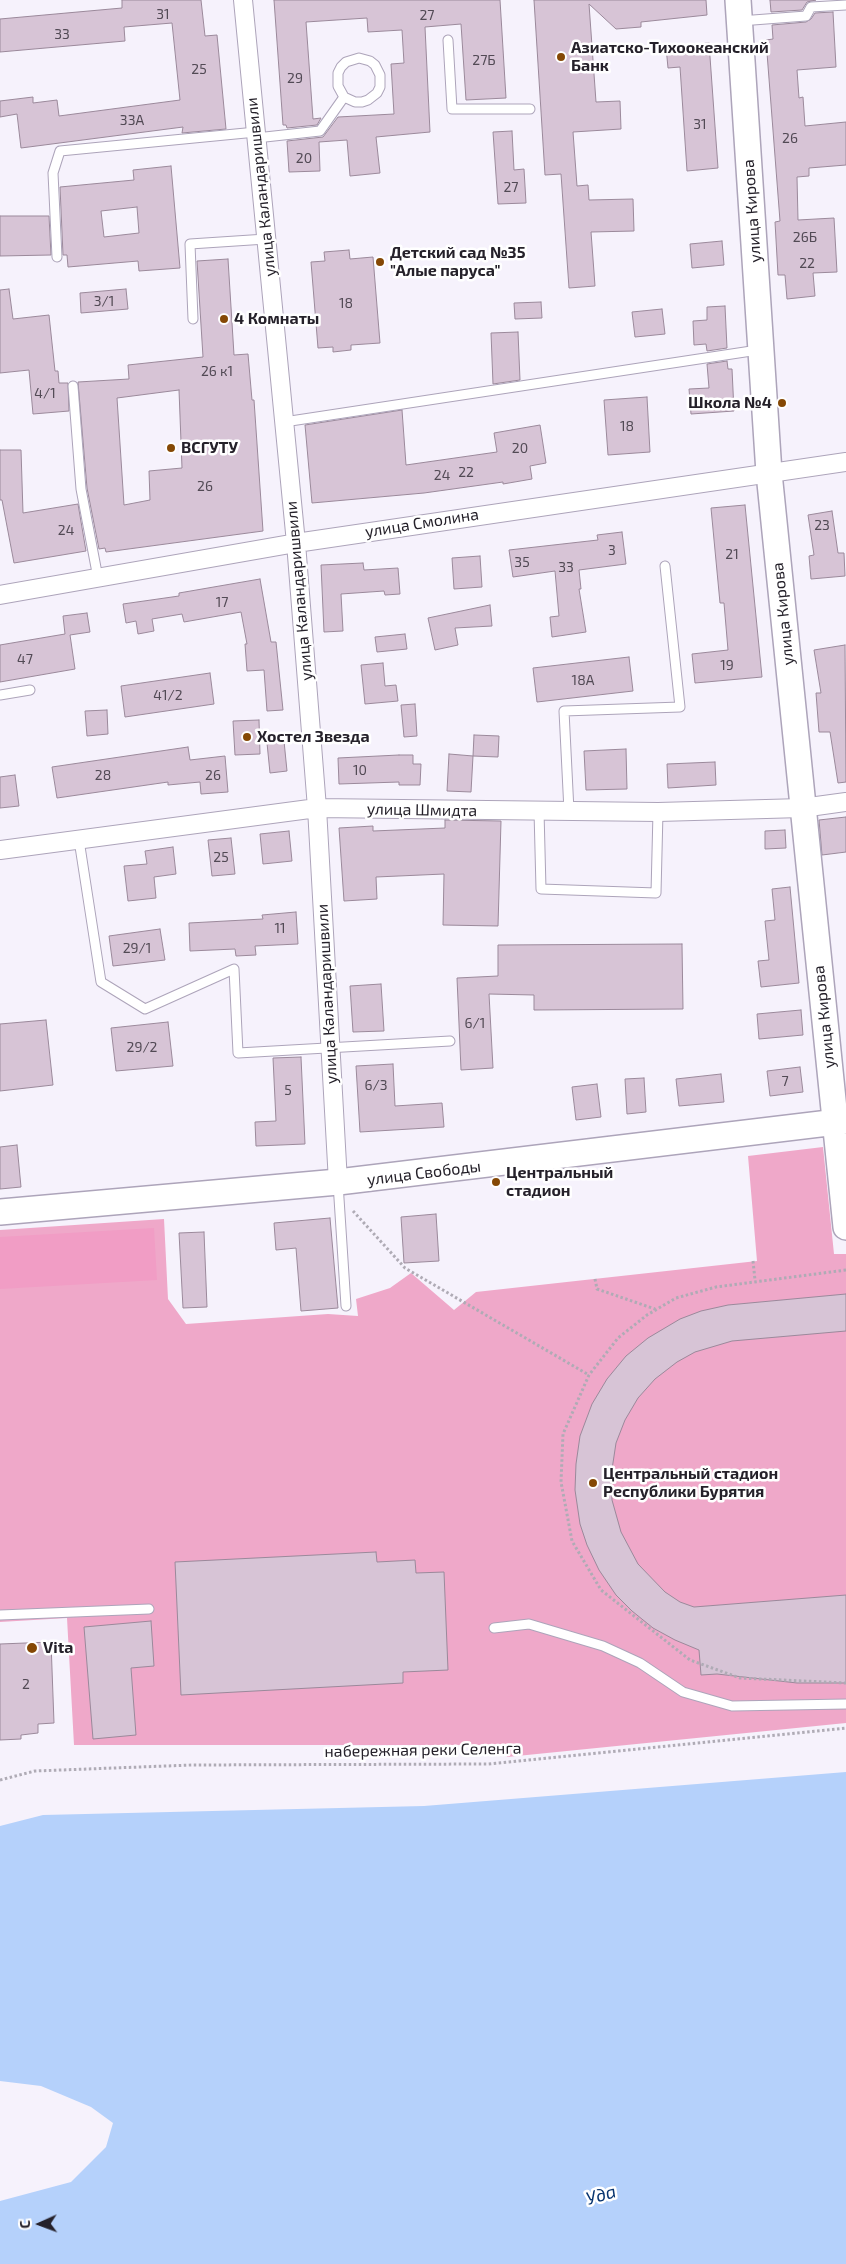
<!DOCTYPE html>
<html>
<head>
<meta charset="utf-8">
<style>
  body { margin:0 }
  #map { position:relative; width:846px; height:2264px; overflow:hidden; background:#f6f2fc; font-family:"Exo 2",sans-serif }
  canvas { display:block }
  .north { position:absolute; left:15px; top:2199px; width:50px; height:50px; -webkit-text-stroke:4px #fff; paint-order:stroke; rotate:268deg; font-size:14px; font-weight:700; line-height:20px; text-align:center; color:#25212a }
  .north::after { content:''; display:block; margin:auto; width:18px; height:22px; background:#25212a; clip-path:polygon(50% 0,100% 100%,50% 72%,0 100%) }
</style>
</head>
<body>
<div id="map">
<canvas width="846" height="2264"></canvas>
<div class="north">С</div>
</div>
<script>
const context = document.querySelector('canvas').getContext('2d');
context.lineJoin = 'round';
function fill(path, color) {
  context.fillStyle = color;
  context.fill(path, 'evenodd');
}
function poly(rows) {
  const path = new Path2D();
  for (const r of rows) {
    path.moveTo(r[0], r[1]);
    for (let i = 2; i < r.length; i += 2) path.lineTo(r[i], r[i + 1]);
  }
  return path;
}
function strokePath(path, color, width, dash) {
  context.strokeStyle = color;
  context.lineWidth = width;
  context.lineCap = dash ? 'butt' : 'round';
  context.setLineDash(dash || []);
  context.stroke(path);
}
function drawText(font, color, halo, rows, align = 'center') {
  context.font = font + ' "Exo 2",sans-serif';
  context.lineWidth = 5;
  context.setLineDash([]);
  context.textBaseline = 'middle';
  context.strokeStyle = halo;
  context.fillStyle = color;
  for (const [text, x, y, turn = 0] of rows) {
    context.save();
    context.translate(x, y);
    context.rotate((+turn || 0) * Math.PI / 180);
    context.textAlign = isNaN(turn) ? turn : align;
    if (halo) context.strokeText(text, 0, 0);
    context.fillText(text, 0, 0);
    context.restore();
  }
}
fill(poly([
  [823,1147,834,1254,846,1254,846,1723,507,1757,505,1745,74,1745,67,1618,0,1622,0,1230,164,1219,168,1299,186,1324,328,1314,358,1316,356,1299,390,1288,411,1273,454,1310,476,1292,757,1261,748,1156]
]), '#efa8c9');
fill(poly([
  [154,1228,157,1280,0,1289,0,1237]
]), '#f19dc5');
fill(poly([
  [846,1772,846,2264,0,2264,0,2201,71,2182,106,2147,113,2123,91,2107,41,2086,0,2081,0,1826,43,1815,424,1806]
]), '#b5d1fb');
const building = poly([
  [122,0,201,0,205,36,217,35,226,129,182,133,183,127,21,148,17,114,0,117,0,101,33,97,33,103,57,100,59,116,180,100,172,23,124,27,125,41,0,52,0,19,122,8,122,0],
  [274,0,500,0,506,98,466,100,461,24,425,27,430,132,376,137,380,173,350,176,347,140,319,142,320,171,289,172,287,141,323,137,338,117,394,114,391,64,404,63,402,30,368,32,367,18,306,22,313,119,321,118,317,125,287,128,286,125,283,125,274,0],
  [534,0,706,0,707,15,641,22,641,27,616,29,589,4,596,102,620,101,621,129,573,132,577,186,588,185,589,200,633,199,634,231,591,232,595,286,569,288,561,174,545,175,534,0],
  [770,0,816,0,807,2,802,10,771,12,770,0],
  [833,12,836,67,797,70,799,98,803,97,805,126,846,122,846,165,809,168,809,176,797,177,798,220,834,218,837,272,813,273,815,296,787,299,785,275,778,275,775,222,780,221,766,40,773,39,772,25,806,22,811,19,815,13,833,12],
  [709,43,718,168,687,171,680,67,668,68,666,47,709,43],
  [512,131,514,170,524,169,526,203,498,204,493,132,512,131],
  [171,166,180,268,139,271,138,261,68,267,67,255,63,255,60,187,134,180,133,170,171,166],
  [137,207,139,233,104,237,101,211,137,207],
  [0,216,49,216,51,255,0,256,0,216],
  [722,241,724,265,692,268,690,244,722,241],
  [349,250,350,259,373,257,380,343,351,345,351,350,333,352,333,347,318,348,311,262,325,261,324,252,349,250],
  [228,259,234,355,248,354,252,400,254,400,263,531,106,552,105,548,99,549,87,488,78,382,129,379,128,365,203,357,197,261,228,259],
  [179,390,182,468,149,471,150,500,124,505,117,398,179,390],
  [9,289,13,319,49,315,55,371,58,371,59,383,68,383,69,411,33,414,29,370,0,373,0,290,9,289],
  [126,289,128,309,81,313,80,293,126,289],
  [541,302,542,318,515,319,514,303,541,302],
  [725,306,727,348,707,351,706,344,694,345,693,321,707,320,707,307,725,306],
  [662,309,665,334,635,337,632,312,662,309],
  [518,332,520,380,493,384,491,333,518,332],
  [727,361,728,369,732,369,734,411,691,414,689,389,709,388,707,364,727,361],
  [647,397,650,452,608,455,604,400,647,397],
  [402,410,406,465,497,452,494,433,540,425,546,463,530,466,532,479,503,484,503,482,424,493,312,503,305,425,402,410],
  [0,450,21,450,23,513,78,504,86,551,14,563,2,500,0,500,0,450],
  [745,505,762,677,695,683,692,654,728,650,724,603,720,603,711,508,745,505],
  [832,511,838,553,844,553,845,576,811,579,809,556,814,555,808,515,832,511],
  [622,532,626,564,579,570,581,589,579,589,586,632,552,637,550,617,559,616,555,571,513,577,509,550,598,540,597,535,622,532],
  [480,556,482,587,454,589,452,558,480,556],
  [363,563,364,570,398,568,400,594,385,595,384,591,341,594,343,631,324,632,321,565,363,563],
  [260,579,271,642,276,642,283,710,267,711,264,670,247,671,245,644,247,644,241,612,184,622,182,614,152,619,154,631,138,634,136,621,126,623,123,604,179,596,179,593,260,579],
  [490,605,492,626,455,628,458,645,435,650,428,618,490,605],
  [87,613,90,632,70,635,75,669,0,682,0,645,65,634,63,616,87,613],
  [405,634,407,649,377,652,375,637,405,634],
  [845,645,846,782,838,783,830,732,819,732,816,693,821,693,814,650,845,645],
  [629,657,633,691,537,702,533,668,629,657],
  [383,663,385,686,396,685,398,701,365,704,361,665,383,663],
  [210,673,214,704,125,717,121,686,210,673],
  [415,704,417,736,404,737,401,705,415,704],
  [107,710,108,734,87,736,85,711,107,710],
  [259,720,260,754,235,755,233,721,259,720],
  [474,735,499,736,498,757,473,756,474,735],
  [284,741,287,771,270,773,267,743,284,741],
  [188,747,190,760,225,756,228,792,201,794,200,782,168,785,168,782,57,798,52,767,188,747],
  [626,749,627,789,586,790,584,751,626,749],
  [449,754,473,756,471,792,447,791,449,754],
  [399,755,413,755,413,764,421,764,420,785,399,785,399,782,339,784,338,758,399,755],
  [715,762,716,785,668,788,667,764,715,762],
  [15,775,19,806,0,808,0,777,15,775],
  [846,817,846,852,822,855,819,820,846,817],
  [445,820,501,821,498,926,443,925,444,874,376,877,377,899,344,901,339,828,373,826,373,831,445,828,445,820],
  [785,830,786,848,765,849,765,831,785,830],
  [289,831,292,861,263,864,260,834,289,831],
  [231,838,235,874,212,876,208,840,231,838],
  [173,847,176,874,154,877,156,898,128,901,124,866,147,864,145,851,173,847],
  [790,887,799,983,761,987,758,961,769,960,765,921,775,920,772,889,790,887],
  [296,912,298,944,255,946,256,955,236,956,235,949,190,951,189,923,263,919,262,915,296,912],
  [160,929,165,960,113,966,109,936,160,929],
  [682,944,683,1009,534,1010,534,995,489,994,493,1068,461,1070,457,978,498,976,498,945,682,944],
  [381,984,384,1031,353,1032,350,986,381,984],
  [801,1010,803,1035,759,1039,757,1014,801,1010],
  [46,1020,53,1085,0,1091,0,1024,46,1020],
  [168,1022,173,1066,116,1071,111,1028,168,1022],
  [301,1057,305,1144,256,1146,255,1122,276,1121,273,1058,301,1057],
  [393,1064,395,1106,442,1103,444,1127,360,1132,356,1066,393,1064],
  [800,1067,803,1092,770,1096,767,1071,800,1067],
  [721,1074,724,1102,679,1106,676,1079,721,1074],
  [644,1078,646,1112,627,1114,625,1079,644,1078],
  [597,1084,601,1117,576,1120,572,1087,597,1084],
  [17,1145,21,1187,0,1189,0,1147,17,1145],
  [436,1214,439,1261,404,1263,401,1217,436,1214],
  [330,1218,338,1308,301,1311,296,1248,276,1250,274,1223,330,1218],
  [204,1232,207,1307,183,1308,179,1233,204,1232],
  [846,1294,846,1331,732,1341,695,1352,677,1362,655,1379,638,1398,625,1420,616,1443,611,1476,612,1500,621,1532,638,1564,665,1592,680,1602,694,1607,846,1595,846,1683,797,1683,717,1674,701,1675,699,1650,675,1640,653,1628,632,1611,616,1595,599,1570,587,1545,580,1524,575,1490,576,1464,580,1436,592,1404,607,1379,626,1356,648,1338,680,1319,701,1311,728,1305,846,1294],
  [376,1552,377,1562,415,1560,416,1573,444,1572,448,1670,403,1672,403,1683,181,1695,175,1562,376,1552],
  [151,1621,154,1666,131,1668,136,1735,93,1739,84,1627,151,1621],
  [51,1642,54,1723,38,1724,38,1733,21,1735,21,1739,0,1740,0,1644,51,1642]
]);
fill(building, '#d7c4d6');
strokePath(building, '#9b899b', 1);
const lane = poly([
  [740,21,806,16,811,7,846,5],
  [448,40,452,109,530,109],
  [256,138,320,131,344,97,355,102,362,102,368,100,377,93,380,87,380,75,375,65,370,61,359,58,346,62,341,67,338,73,338,86,344,97],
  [57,257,53,173,60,151,256,132],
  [193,319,190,244,266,239],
  [73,386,81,489,98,578],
  [284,422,758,350],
  [0,695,30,690],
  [539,811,541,889,656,893,658,812],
  [569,811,564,711,680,707,665,566],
  [79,840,101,982,145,1009,234,969,238,1053,450,1041],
  [338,1183,346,1306],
  [0,1615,149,1609],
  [494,1628,529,1624,603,1646,640,1663,683,1692,732,1706,846,1704]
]);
const street = poly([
  [243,0,296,543,317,808,338,1182],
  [0,595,296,543,846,462],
  [0,850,317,808,658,812,802,808,846,802]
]);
const secondary = poly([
  [738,0,769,473,846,1227],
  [0,1212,338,1182,846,1121]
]);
strokePath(lane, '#ada4ba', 11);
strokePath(street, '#ada4ba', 20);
strokePath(secondary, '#ada4ba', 28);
strokePath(poly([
  [353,1211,405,1268,589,1375],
  [753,1261,755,1280],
  [846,1270,716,1287,676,1298,647,1315,618,1338,589,1375,563,1434,561,1482,572,1541,601,1590,690,1660,740,1678,846,1683],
  [595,1279,597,1289,655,1309],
  [0,1780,35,1771,192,1765,488,1764,846,1728]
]), '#afabb5', 3, [2.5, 2.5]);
strokePath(lane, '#fff', 9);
strokePath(street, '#fff', 18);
strokePath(secondary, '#fff', 25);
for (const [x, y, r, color] of [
  [561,57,5,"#854805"],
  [380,262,5,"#854805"],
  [224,319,5,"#854805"],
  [782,403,5,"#854805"],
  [171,448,5,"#854805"],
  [247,737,5,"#854805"],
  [496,1182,5,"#854805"],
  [593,1483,5,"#854805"],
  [32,1648,6,"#854805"]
]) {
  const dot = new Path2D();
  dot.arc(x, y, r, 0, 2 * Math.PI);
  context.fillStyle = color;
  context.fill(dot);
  strokePath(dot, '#fff', 2);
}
drawText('14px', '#524a55', null, [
  ["31",163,14],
  ["27",427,15],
  ["33",62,34],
  ["27Б",484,60],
  ["25",199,69],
  ["29",295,78],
  ["33А",132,120],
  ["31",700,124],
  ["26",790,138],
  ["20",304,158],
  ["27",511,187],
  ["26Б",805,237],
  ["22",807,263],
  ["3/1",104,301],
  ["18",346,303],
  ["26 к1",217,371],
  ["4/1",45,393],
  ["18",627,426],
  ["20",520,448],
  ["22",466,472],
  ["24",442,475],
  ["26",205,486],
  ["23",822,525],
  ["24",66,530],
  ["3",612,550],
  ["21",732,554],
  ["35",522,562],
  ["33",566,567],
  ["17",222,602],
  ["47",25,659],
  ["19",727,665],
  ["18А",583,680],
  ["41/2",168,695],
  ["10",360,770],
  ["28",103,775],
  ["26",213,775],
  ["25",221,857],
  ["11",280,928],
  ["29/1",137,948],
  ["6/1",475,1023],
  ["29/2",142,1047],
  ["7",785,1081],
  ["6/3",376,1085],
  ["5",288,1090],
  ["2",26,1684]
]);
drawText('bold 16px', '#25212a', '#fff', [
  ["Азиатско-Тихоокеанский",571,48],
  ["Банк",571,66],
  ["Детский сад №35",390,253],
  ["\"Алые паруса\"",390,271],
  ["4 Комнаты",234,319],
  ["Школа №4",772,403,"right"],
  ["ВСГУТУ",181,448],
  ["Хостел Звезда",257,737],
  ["Центральный",506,1173],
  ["стадион",506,1191],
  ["Центральный стадион",603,1474],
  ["Республики Бурятия",603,1492],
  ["Vita",43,1648]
], 'left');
drawText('16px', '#25212a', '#fff', [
  ["улица Каландаришвили",261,187,-96],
  ["улица Кирова",752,211,-94],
  ["улица Смолина",422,523,-9],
  ["улица Каландаришвили",299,591,-95],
  ["улица Кирова",783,614,-96],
  ["улица Шмидта",422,810,1],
  ["улица Каландаришвили",327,994,-93],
  ["улица Кирова",824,1017,-96],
  ["улица Свободы",424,1173,-7],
  ["набережная реки Селенга",423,1750,-1]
]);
drawText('italic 18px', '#083570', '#fff', [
  ["Уда",601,2195,-16]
]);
</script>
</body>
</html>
